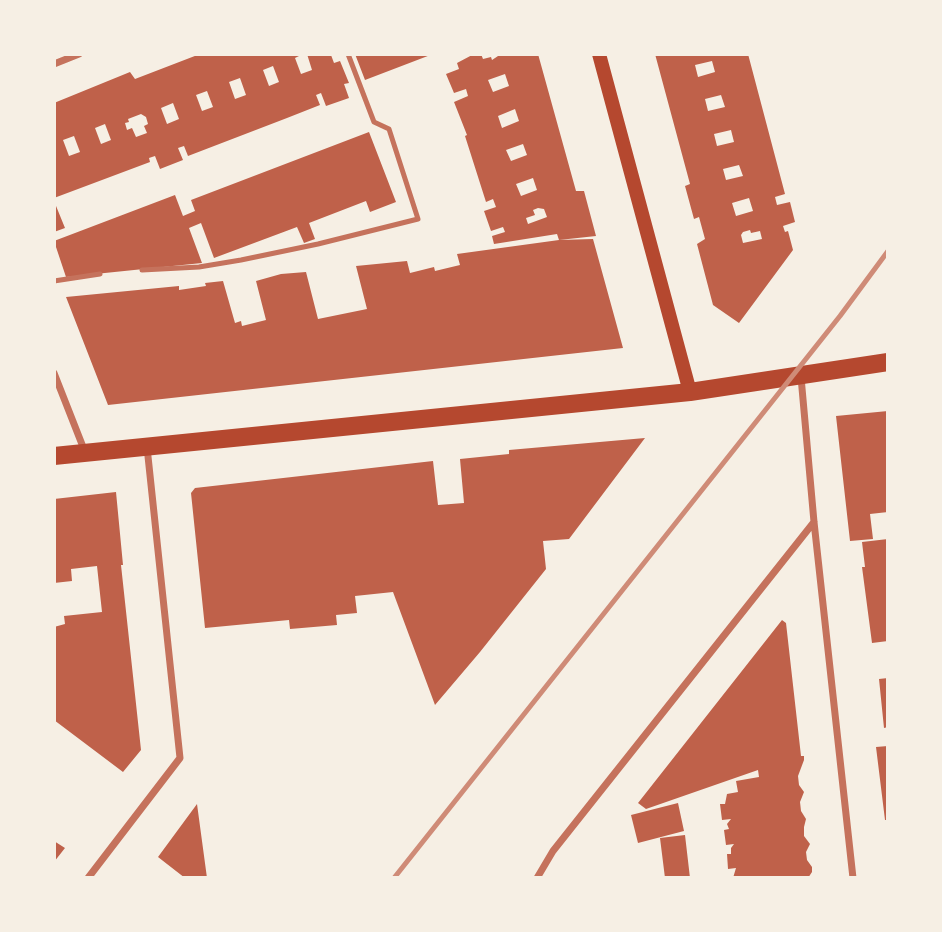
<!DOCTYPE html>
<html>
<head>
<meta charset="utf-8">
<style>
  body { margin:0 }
  #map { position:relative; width:942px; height:932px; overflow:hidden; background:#f6efe4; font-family:"IBM Plex Sans",sans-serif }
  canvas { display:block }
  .frame { position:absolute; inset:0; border:56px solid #f6efe4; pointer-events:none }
</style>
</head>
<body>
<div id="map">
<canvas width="942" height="932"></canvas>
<div class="frame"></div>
</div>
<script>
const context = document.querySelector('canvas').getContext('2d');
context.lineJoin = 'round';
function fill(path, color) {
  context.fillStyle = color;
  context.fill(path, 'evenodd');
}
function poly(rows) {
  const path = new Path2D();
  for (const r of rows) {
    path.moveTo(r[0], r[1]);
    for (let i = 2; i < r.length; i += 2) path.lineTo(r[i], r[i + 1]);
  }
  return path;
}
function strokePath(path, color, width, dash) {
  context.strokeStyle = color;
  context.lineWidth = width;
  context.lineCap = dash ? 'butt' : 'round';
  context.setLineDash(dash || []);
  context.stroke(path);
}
fill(poly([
  [200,54,303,54,295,58,301,74,312,70,307,54,331,55,334,63,340,61,349,83,344,84,349,98,326,106,321,93,316,95,320,105,287,118,188,156,184,146,178,148,183,160,160,169,155,156,149,158,150,162,54,198,54,103,130,72,135,79],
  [273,66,279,82,269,86,263,70],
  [240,78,246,95,235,99,229,82],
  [207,91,213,107,202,111,196,95],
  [173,103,179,119,167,124,161,108],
  [141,114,146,117,148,124,144,126,147,133,136,137,132,128,127,130,125,123,129,122,128,119],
  [105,124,111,140,101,144,95,128],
  [74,136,80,152,69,156,63,140],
  [355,54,433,54,365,80],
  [474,54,481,54,483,59,491,57,492,60,501,54,538,54,576,191,584,191,596,236,559,240,557,234,494,244,492,236,505,232,503,227,491,231,484,211,496,207,493,199,486,202,465,136,467,135,454,102,468,96,466,89,454,93,446,74,459,69,457,63],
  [505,74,509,86,493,92,488,80],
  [515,109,519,121,502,128,498,116],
  [523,144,527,155,511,161,506,150],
  [533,178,537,190,521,196,516,184],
  [538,208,544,209,547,217,528,224,526,218,535,215,533,210],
  [655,54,748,54,785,194,775,197,777,205,790,202,795,222,783,226,785,232,788,231,793,250,739,323,713,305,697,244,705,239,699,217,694,219,685,186,690,184],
  [712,61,715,72,698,77,695,65],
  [721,95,725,107,708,111,705,99],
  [731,130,734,142,717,146,714,134],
  [739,165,743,176,726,180,723,169],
  [749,198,753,211,736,216,732,203],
  [750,230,751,233,760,231,762,239,743,243,741,235,743,232],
  [369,132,396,202,370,212,366,201,309,223,315,239,304,243,297,227,214,258,201,223,189,228,202,263,66,277,54,241,175,195,183,216,195,211,191,200],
  [54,201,65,228,54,232],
  [593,239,623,348,108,405,66,297,179,286,179,290,206,286,205,283,223,281,235,323,241,321,242,326,266,320,256,281,281,274,306,272,318,319,367,309,356,266,407,261,410,273,434,267,435,271,460,265,457,254,559,240],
  [888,411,888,512,870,514,873,539,850,541,836,416],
  [645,438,569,539,543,541,546,569,480,652,435,705,393,592,355,596,357,613,336,615,337,625,290,629,289,620,205,628,191,493,195,488,433,461,438,505,464,503,460,459,509,454,509,450],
  [116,492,123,565,121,565,141,750,123,772,54,720,54,627,65,624,64,616,102,612,97,566,71,569,72,581,54,583,54,499],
  [888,539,888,641,872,643,862,567,865,567,862,542],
  [782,620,786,623,801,756,804,756,804,760,798,776,799,785,804,792,800,802,801,811,806,819,804,827,804,836,810,844,806,852,807,860,812,867,812,872,808,878,733,878,736,868,728,869,727,854,731,854,731,848,734,844,726,845,724,830,729,829,727,824,731,819,722,820,720,804,725,804,727,794,738,792,736,781,759,777,758,770,646,809,638,803],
  [888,678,888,727,884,728,879,679],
  [888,746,888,820,885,820,876,747],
  [678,803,684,831,638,843,631,815],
  [197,804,207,878,185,878,158,857],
  [685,835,690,878,665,878,660,838],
  [54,841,65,848,54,862]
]), '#bf614a');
strokePath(poly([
  [142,270,199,267,241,260,318,244,418,219,389,129,374,122,348,54],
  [54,281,100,274]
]), '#c5725c', 5);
strokePath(poly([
  [54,64,79,54],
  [54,373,85,452],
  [801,377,814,522,853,878],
  [88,878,180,758,147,447],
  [537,878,553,851,814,522]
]), '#c5725c', 7);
strokePath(poly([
  [599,54,690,392]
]), '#b5482f', 14);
strokePath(poly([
  [54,456,690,392,888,362]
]), '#b5482f', 18);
strokePath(poly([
  [394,878,840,316,888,251]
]), '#cf8b77', 5);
</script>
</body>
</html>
